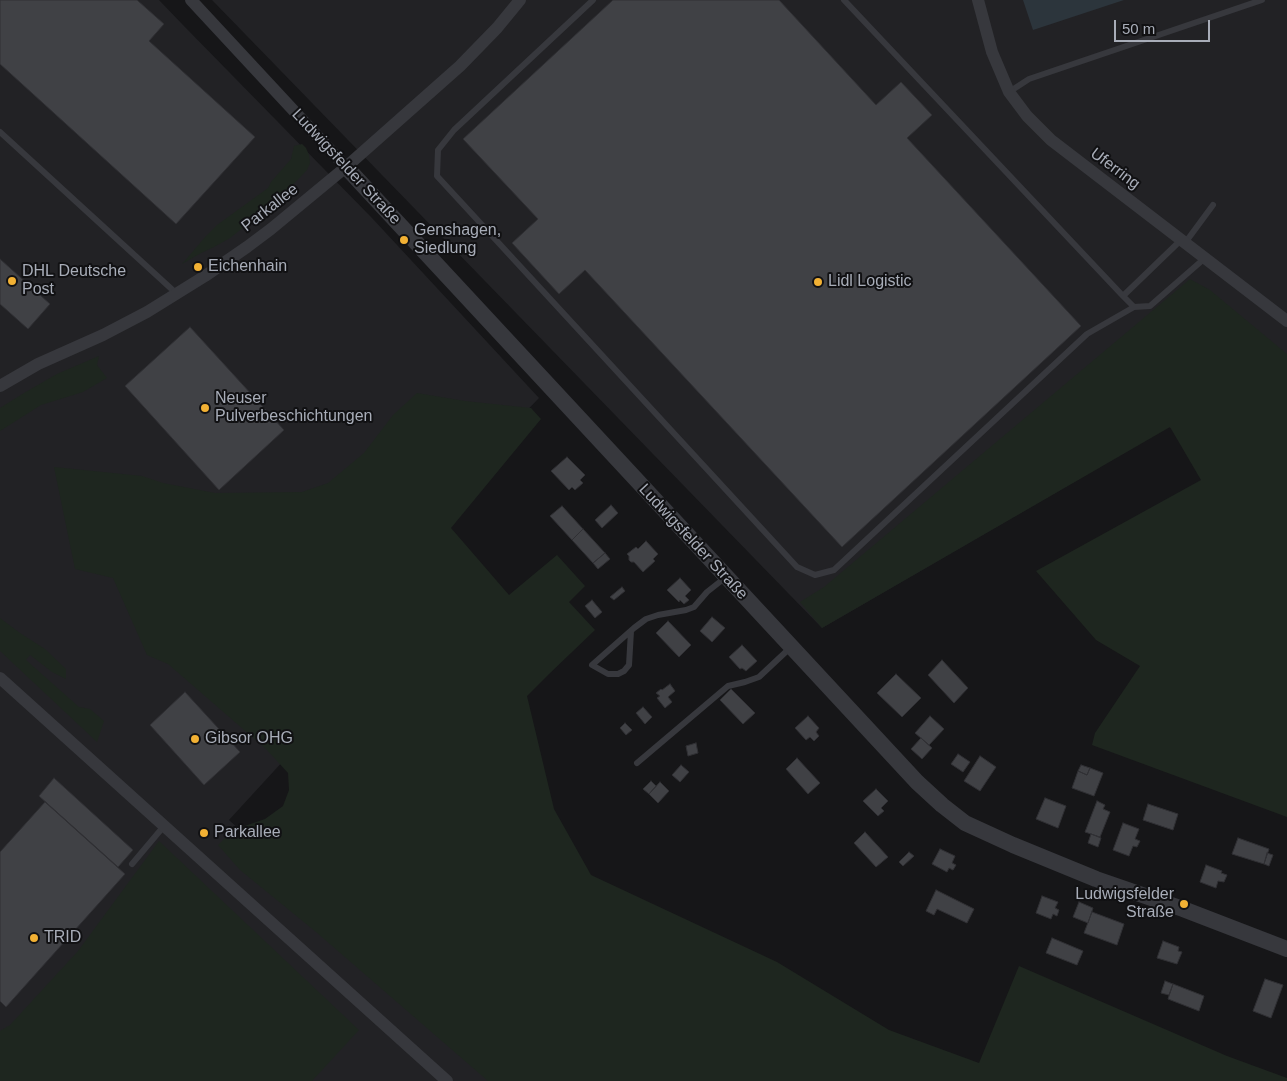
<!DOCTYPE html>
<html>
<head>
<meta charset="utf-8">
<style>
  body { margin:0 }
  #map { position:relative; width:1287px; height:1081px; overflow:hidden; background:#161618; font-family:Arial,sans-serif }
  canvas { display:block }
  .scale { position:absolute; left:1114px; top:20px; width:96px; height:22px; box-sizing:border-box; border:2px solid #a8adb8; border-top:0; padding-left:6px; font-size:15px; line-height:18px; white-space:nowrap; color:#a8adb8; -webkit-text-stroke:4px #111113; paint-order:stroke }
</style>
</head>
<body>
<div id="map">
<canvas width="1287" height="1081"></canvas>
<div class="scale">50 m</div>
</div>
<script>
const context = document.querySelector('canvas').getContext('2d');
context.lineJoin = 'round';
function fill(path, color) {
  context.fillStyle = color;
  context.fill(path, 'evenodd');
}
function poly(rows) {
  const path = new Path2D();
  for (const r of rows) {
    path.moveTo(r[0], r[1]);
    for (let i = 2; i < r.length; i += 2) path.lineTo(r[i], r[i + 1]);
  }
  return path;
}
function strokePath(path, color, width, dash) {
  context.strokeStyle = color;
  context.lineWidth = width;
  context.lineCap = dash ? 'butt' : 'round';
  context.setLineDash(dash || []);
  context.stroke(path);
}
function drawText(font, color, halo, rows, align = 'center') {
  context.font = font + ' Arial,sans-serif';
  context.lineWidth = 4;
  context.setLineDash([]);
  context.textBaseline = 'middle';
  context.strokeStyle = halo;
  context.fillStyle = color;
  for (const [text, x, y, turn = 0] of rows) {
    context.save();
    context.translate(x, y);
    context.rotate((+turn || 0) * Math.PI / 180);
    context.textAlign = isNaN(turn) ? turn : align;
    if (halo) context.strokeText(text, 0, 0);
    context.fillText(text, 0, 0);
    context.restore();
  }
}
fill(poly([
  [0,0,159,0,183,25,372,218,539,398,511,427,285,759,229,820,513,1081,0,1081],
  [212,0,1287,0,1287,480,1169,427,822,628]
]), '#222225');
fill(poly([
  [302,144,306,148,309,155,310,163,307,170,285,193,258,216,230,238,214,247,201,253,182,264,206,236,217,225,268,188,271,182,291,159,294,146],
  [1190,279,1210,290,1287,354,1287,817,1092,745,1095,733,1140,666,1096,640,1036,571,1201,480,1170,427,822,628,800,602,824,587],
  [99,356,97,365,107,378,83,392,41,405,0,431,0,408,24,393,57,374],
  [417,393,465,401,531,408,541,419,451,528,509,595,557,555,585,586,569,602,595,630,548,675,527,696,554,809,591,875,777,962,889,1030,979,1063,1019,966,1227,1056,1287,1078,1287,1081,488,1081,316,932,240,870,218,845,233,830,265,819,283,806,289,790,288,773,266,749,168,664,147,655,113,578,75,569,54,467,142,476,163,483,215,493,302,492,328,483,364,453,393,415],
  [0,618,20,633,45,649,66,669,66,679,52,672,30,655,26,660,79,707,90,709,104,721,97,742,0,651],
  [159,841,359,1030,312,1081,0,1081,0,1031,10,1025,78,951]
]), '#1e261f');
fill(poly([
  [1023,0,1124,0,1033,30]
]), '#2c353c');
const building = poly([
  [0,0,137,0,164,24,149,41,255,137,176,224,0,64,0,0],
  [613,0,779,0,876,105,901,82,932,115,907,138,1081,326,842,547,585,270,559,294,512,243,538,219,463,139,613,0],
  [0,259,50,304,28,329,0,304,0,259],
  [190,327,284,430,219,490,125,386,190,327],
  [567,457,585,475,580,480,583,483,575,490,572,487,569,490,551,471,567,457],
  [611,505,618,513,602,528,595,520,611,505],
  [562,506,583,529,572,540,550,516,562,506],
  [583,529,605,553,593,563,572,540,583,529],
  [646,541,658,554,653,559,655,561,643,572,634,562,631,562,629,560,629,556,627,554,636,547,638,549,646,541],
  [605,553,610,559,598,569,593,563,605,553],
  [680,578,691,590,685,596,689,600,684,604,680,600,679,602,667,590,680,578],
  [622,587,625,591,614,600,610,597,622,587],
  [592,600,602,612,595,618,585,606,592,600],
  [712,617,725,628,712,642,700,631,712,617],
  [668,621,691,645,679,657,656,633,668,621],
  [742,645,757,661,746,671,742,668,740,669,729,657,742,645],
  [942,660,968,688,954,703,928,675,942,660],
  [896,674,921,698,902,717,877,693,896,674],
  [670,684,675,691,668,697,672,702,665,708,657,698,660,696,656,693,661,689,662,690,670,684],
  [731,689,755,713,743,724,720,700,731,689],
  [185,692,240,752,204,785,150,725,185,692],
  [643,707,652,717,645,724,636,713,643,707],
  [808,716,819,728,816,732,819,736,814,741,810,737,806,740,795,728,808,716],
  [930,716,944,729,929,745,915,733,930,716],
  [625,723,632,730,626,735,620,728,625,723],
  [921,738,932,748,922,759,911,749,921,738],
  [696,743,698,753,688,756,686,746,696,743],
  [958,754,970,762,963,772,951,764,958,754],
  [980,756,996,767,980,791,964,781,980,756],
  [797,758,820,783,808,794,786,769,797,758],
  [681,765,689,772,680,782,672,775,681,765],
  [1081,765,1090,768,1087,775,1078,771,1081,765],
  [1090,768,1103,773,1094,796,1072,788,1078,771,1087,775,1090,768],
  [54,778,133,850,118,867,39,796,54,778],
  [651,781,656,786,649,794,643,789,651,781],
  [660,782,669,791,658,803,649,794,660,782],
  [876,789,888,801,881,808,884,811,878,816,863,801,876,789],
  [1045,798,1066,806,1058,828,1036,819,1045,798],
  [1097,801,1105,805,1103,809,1110,812,1100,837,1085,832,1097,801],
  [45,802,125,874,6,1007,0,1001,0,852,45,802],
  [1148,804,1178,814,1173,830,1143,820,1148,804],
  [1123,823,1139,829,1135,839,1140,841,1137,847,1133,846,1129,856,1113,850,1123,823],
  [865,832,888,857,876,867,854,843,865,832],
  [1091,834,1101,838,1098,847,1088,843,1091,834],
  [1238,838,1269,849,1264,864,1232,854,1238,838],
  [940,849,955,856,952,863,956,865,953,870,949,868,947,872,932,864,940,849],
  [909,852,914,856,903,866,899,862,909,852],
  [1267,853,1273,855,1269,866,1264,864,1267,853],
  [1206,865,1222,871,1221,873,1227,875,1224,882,1218,881,1216,888,1200,882,1206,865],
  [936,890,974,909,967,923,937,909,934,915,926,911,936,890],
  [1042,896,1058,902,1055,908,1059,910,1057,916,1053,914,1051,919,1036,913,1042,896],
  [1079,902,1093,908,1088,923,1073,917,1079,902],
  [1092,912,1124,924,1117,945,1084,933,1092,912],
  [1052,938,1083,951,1077,965,1046,953,1052,938],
  [1163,941,1179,947,1178,951,1182,952,1177,964,1157,958,1163,941],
  [1265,979,1283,985,1271,1018,1253,1011,1265,979],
  [1165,981,1173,984,1169,995,1161,993,1165,981],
  [1173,984,1204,996,1199,1011,1168,999,1173,984]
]);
fill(building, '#404145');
strokePath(building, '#303034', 1);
strokePath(poly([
  [593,0,454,130,438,150,437,176,797,567,815,575,834,570,1087,334,1134,307,1150,306,1205,258],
  [844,0,1123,296,1181,240],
  [1009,92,1029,79,1262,0],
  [0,132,177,294],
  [1185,243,1213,205],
  [1123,296,1134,307],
  [631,631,629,665,624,671,618,674,608,674,592,665,634,628,646,619,658,615,686,610,694,607,707,592,726,577],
  [637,763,728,686,745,682,759,677,790,648],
  [132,864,164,826]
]), '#37383d', 6);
strokePath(poly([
  [191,0,346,167],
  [978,0,992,52,1009,92,1027,116,1051,140,1287,321],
  [0,386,38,364,103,335,147,312,205,276,247,247,271,229,346,167,460,66,497,28,520,0],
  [0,678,447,1081]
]), '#37383d', 12);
strokePath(poly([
  [346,167,917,782,942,805,965,823,1013,845,1096,879,1183,909,1287,949]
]), '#37383d', 16);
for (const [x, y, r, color] of [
  [404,240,5,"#f2b134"],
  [198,267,5,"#f2b134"],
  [12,281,5,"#f2b134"],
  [818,282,5,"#f2b134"],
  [205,408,5,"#f2b134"],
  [195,739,5,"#f2b134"],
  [204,833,5,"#f2b134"],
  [1184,904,5,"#f2b134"],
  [34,938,5,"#f2b134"]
]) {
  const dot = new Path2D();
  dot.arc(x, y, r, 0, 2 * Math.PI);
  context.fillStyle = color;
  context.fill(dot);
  strokePath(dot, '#111113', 2);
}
drawText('16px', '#a8adb8', '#111113', [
  ["Ludwigsfelder Straße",346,167,47],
  ["Uferring",1115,169,37],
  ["Parkallee",270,208,-38],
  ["Ludwigsfelder Straße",693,542,47]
]);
drawText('16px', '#a8adb8', '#111113', [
  ["Genshagen,",414,231],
  ["Siedlung",414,249],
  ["Eichenhain",208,267],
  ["DHL Deutsche",22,272],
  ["Post",22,290],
  ["Lidl Logistic",828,282],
  ["Neuser",215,399],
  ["Pulverbeschichtungen",215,417],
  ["Gibsor OHG",205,739],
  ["Parkallee",214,833],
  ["Ludwigsfelder",1174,895,"right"],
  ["Straße",1174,913,"right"],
  ["TRID",44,938]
], 'left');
</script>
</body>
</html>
